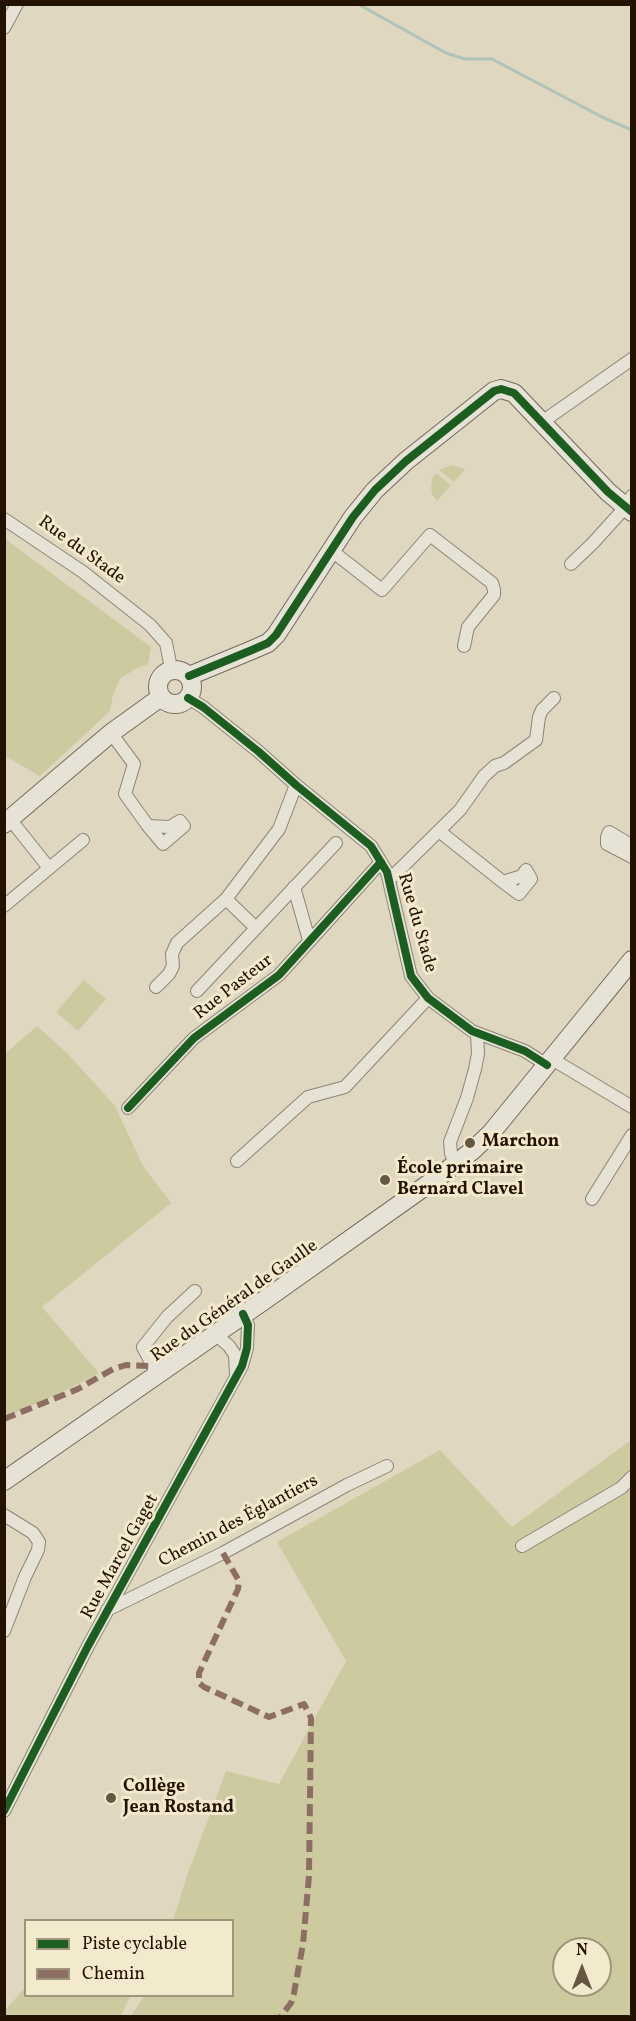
<!DOCTYPE html>
<html>
<head>
<meta charset="utf-8">
<style>
  body { margin:0 }
  #map { position:relative; width:636px; height:2021px; overflow:hidden; background:#dfd7bf; font-family:Vollkorn,serif }
  canvas { display:block }
  .frame { position:absolute; inset:0; border:6px solid #241200; pointer-events:none }
  .legend { position:absolute; left:24px; top:1919px; width:210px; height:78px; box-sizing:border-box; background:#f3eacd; border:2px solid #a0947b; margin:0; padding:8px 10px; list-style:none; font-size:18px; color:#241200 }
  .legend li { display:flex; align-items:center; gap:12px; height:30px }
  .legend b { width:30px; border:2px solid #a0947b }
  .north { position:absolute; left:552px; top:1937px; width:60px; height:60px; box-sizing:border-box; background:#f3eacd; border:2px solid #a0947b; border-radius:50%; rotate:0deg; font-size:16px; font-weight:700; line-height:24px; text-align:center; color:#241200 }
  .north::after { content:''; display:block; margin:auto; width:21px; height:27px; background:#655743; clip-path:polygon(50% 0,100% 100%,50% 72%,0 100%) }
</style>
</head>
<body>
<div id="map">
<canvas width="636" height="2021"></canvas>
<div class="frame"></div>
<ul class="legend">
<li><b style="height:8px;background:#1b5e20"></b>Piste cyclable</li>
<li><b style="height:8px;background:#8d6e63"></b>Chemin</li>
</ul>
<div class="north">N</div>
</div>
<script>
const context = document.querySelector('canvas').getContext('2d');
context.lineJoin = 'round';
function fill(path, color) {
  context.fillStyle = color;
  context.fill(path, 'evenodd');
}
function poly(rows) {
  const path = new Path2D();
  for (const r of rows) {
    if (r.length === 3) {
      path.moveTo(r[0] + r[2], r[1]);
      path.arc(r[0], r[1], r[2], 0, 2 * Math.PI);
      continue;
    }
    path.moveTo(r[0], r[1]);
    for (let i = 2; i < r.length; i += 2) path.lineTo(r[i], r[i + 1]);
  }
  return path;
}
function strokePath(path, color, width, dash) {
  context.strokeStyle = color;
  context.lineWidth = width;
  context.lineCap = dash ? 'butt' : 'round';
  context.setLineDash(dash || []);
  context.stroke(path);
}
function drawText(font, color, halo, rows, align = 'center') {
  context.font = font + ' Vollkorn,serif';
  context.lineWidth = 6;
  context.setLineDash([]);
  context.textBaseline = 'middle';
  context.strokeStyle = halo;
  context.fillStyle = color;
  for (const [text, x, y, turn = 0] of rows) {
    context.save();
    context.translate(x, y);
    context.rotate((+turn || 0) * Math.PI / 180);
    context.textAlign = isNaN(turn) ? turn : align;
    if (halo) context.strokeText(text, 0, 0);
    context.fillText(text, 0, 0);
    context.restore();
  }
}
fill(poly([
  [451,465,465,469,454,482,439,470],
  [436,473,451,485,437,501,432,494,431,487,432,479],
  [4,538,151,647,148,664,135,669,120,679,113,694,110,711,40,776,5,756],
  [84,980,106,999,78,1031,56,1012],
  [37,1026,69,1055,115,1106,143,1166,171,1203,42,1307,99,1373,59,1394,5,1417,5,1054],
  [631,1440,631,2016,131,2016,144,1996,232,1996,232,1920,173,1920,187,1876,226,1771,279,1784,346,1661,277,1542,440,1450,512,1527],
  [564,1949,600,1949,600,1985,564,1985],
  [25,1988,26,1996,130,1996,121,2016,5,2016,5,2010]
]), '#cdcaa0');
strokePath(poly([
  [358,4,446,53,465,59,492,59,602,117,632,130]
]), '#b0c3b9', 3);
const street = poly([
  [4,28,17,4],
  [542,422,632,359],
  [4,519,83,572,150,625,166,643,170,663,168,671],
  [332,551,382,590,430,535,492,583,494,590,494,595,468,627,464,646],
  [571,564,593,543,621,512,632,496],
  [188,698,203,707,259,752,296,785,371,846,387,872,411,976,428,998,472,1031,525,1051,547,1065],
  [111,733,134,764,125,794,148,826,163,844,184,826,180,821,170,827,148,826],
  [10,819,49,868],
  [439,831,503,882,519,894,531,879,526,870,522,876,503,882],
  [632,854,629,844,609,832,607,837,607,844,632,857],
  [389,880,460,810,484,776,495,766,504,763,536,740,539,717,542,710,554,698],
  [294,887,309,940],
  [226,899,255,927],
  [4,906,83,840],
  [156,987,169,974,173,966,172,954,177,943,226,899,279,829,296,785],
  [197,991,336,843],
  [552,1059,632,1107],
  [128,1108,194,1038,279,975,381,862],
  [237,1161,308,1097,345,1087,428,998],
  [455,1165,451,1153,450,1142,467,1098,475,1069,478,1054,477,1033],
  [592,1199,632,1135],
  [215,1334,229,1346,235,1355,236,1375],
  [157,1374,143,1347,167,1317,195,1291],
  [4,1515,33,1533,39,1542,38,1550,25,1577,4,1631],
  [522,1546,621,1488,632,1477],
  [107,1610,223,1553,347,1485,387,1466],
  [4,1811,88,1646,242,1366,247,1348,248,1325,243,1314]
]);
const secondary = poly([
  [175,687,17],
  [189,676,252,650,268,643,276,635,353,517,375,490,406,461,494,391,501,389,514,393,608,492,632,512],
  [4,824,111,733,161,697],
  [4,1481,266,1299,441,1175,472,1151,491,1133,632,960]
]);
strokePath(street, '#8c8576', 14);
strokePath(secondary, '#726b5d', 20);
strokePath(street, '#e6e2d5', 12);
strokePath(secondary, '#e6e2d5', 18);
strokePath(poly([
  [4,1419,78,1389,113,1369,126,1365,149,1366,152,1364],
  [223,1553,239,1581,238,1589,199,1673,199,1683,204,1687,269,1717,304,1704,311,1718,309,1876,303,1944,294,1993,291,2003,281,2016]
]), '#8d6e63', 6, [12, 6]);
strokePath(poly([
  [189,676,252,650,268,643,276,635,353,517,375,490,406,461,494,391,501,389,514,393,608,492,632,512],
  [188,698,203,707,259,752,296,785,371,846,387,872,411,976,428,998,472,1031,525,1051,547,1065],
  [128,1108,194,1038,279,975,381,862],
  [4,1811,88,1646,242,1366,247,1348,248,1325,243,1314]
]), '#1b5e20', 8);
for (const [x, y, r, color] of [
  [470,1143,6,"#655743"],
  [385,1180,6,"#655743"],
  [111,1798,6,"#655743"]
]) {
  const dot = new Path2D();
  dot.arc(x, y, r, 0, 2 * Math.PI);
  context.fillStyle = color;
  context.fill(dot);
  strokePath(dot, '#f3eacd', 2);
}
drawText('18px', '#241200', '#f3eacd', [
  ["Rue du Stade",81,551,36],
  ["Rue du Stade",416,923,74],
  ["Rue Pasteur",234,988,-38],
  ["Rue du Général de Gaulle",235,1302,-35],
  ["Chemin des Églantiers",239,1522,-28],
  ["Rue Marcel Gaget",121,1557,-61]
]);
drawText('bold 18px', '#241200', '#f3eacd', [
  ["Marchon",482,1143],
  ["École primaire",397,1170],
  ["Bernard Clavel",397,1191],
  ["Collège",123,1788],
  ["Jean Rostand",123,1809]
], 'left');
</script>
</body>
</html>
